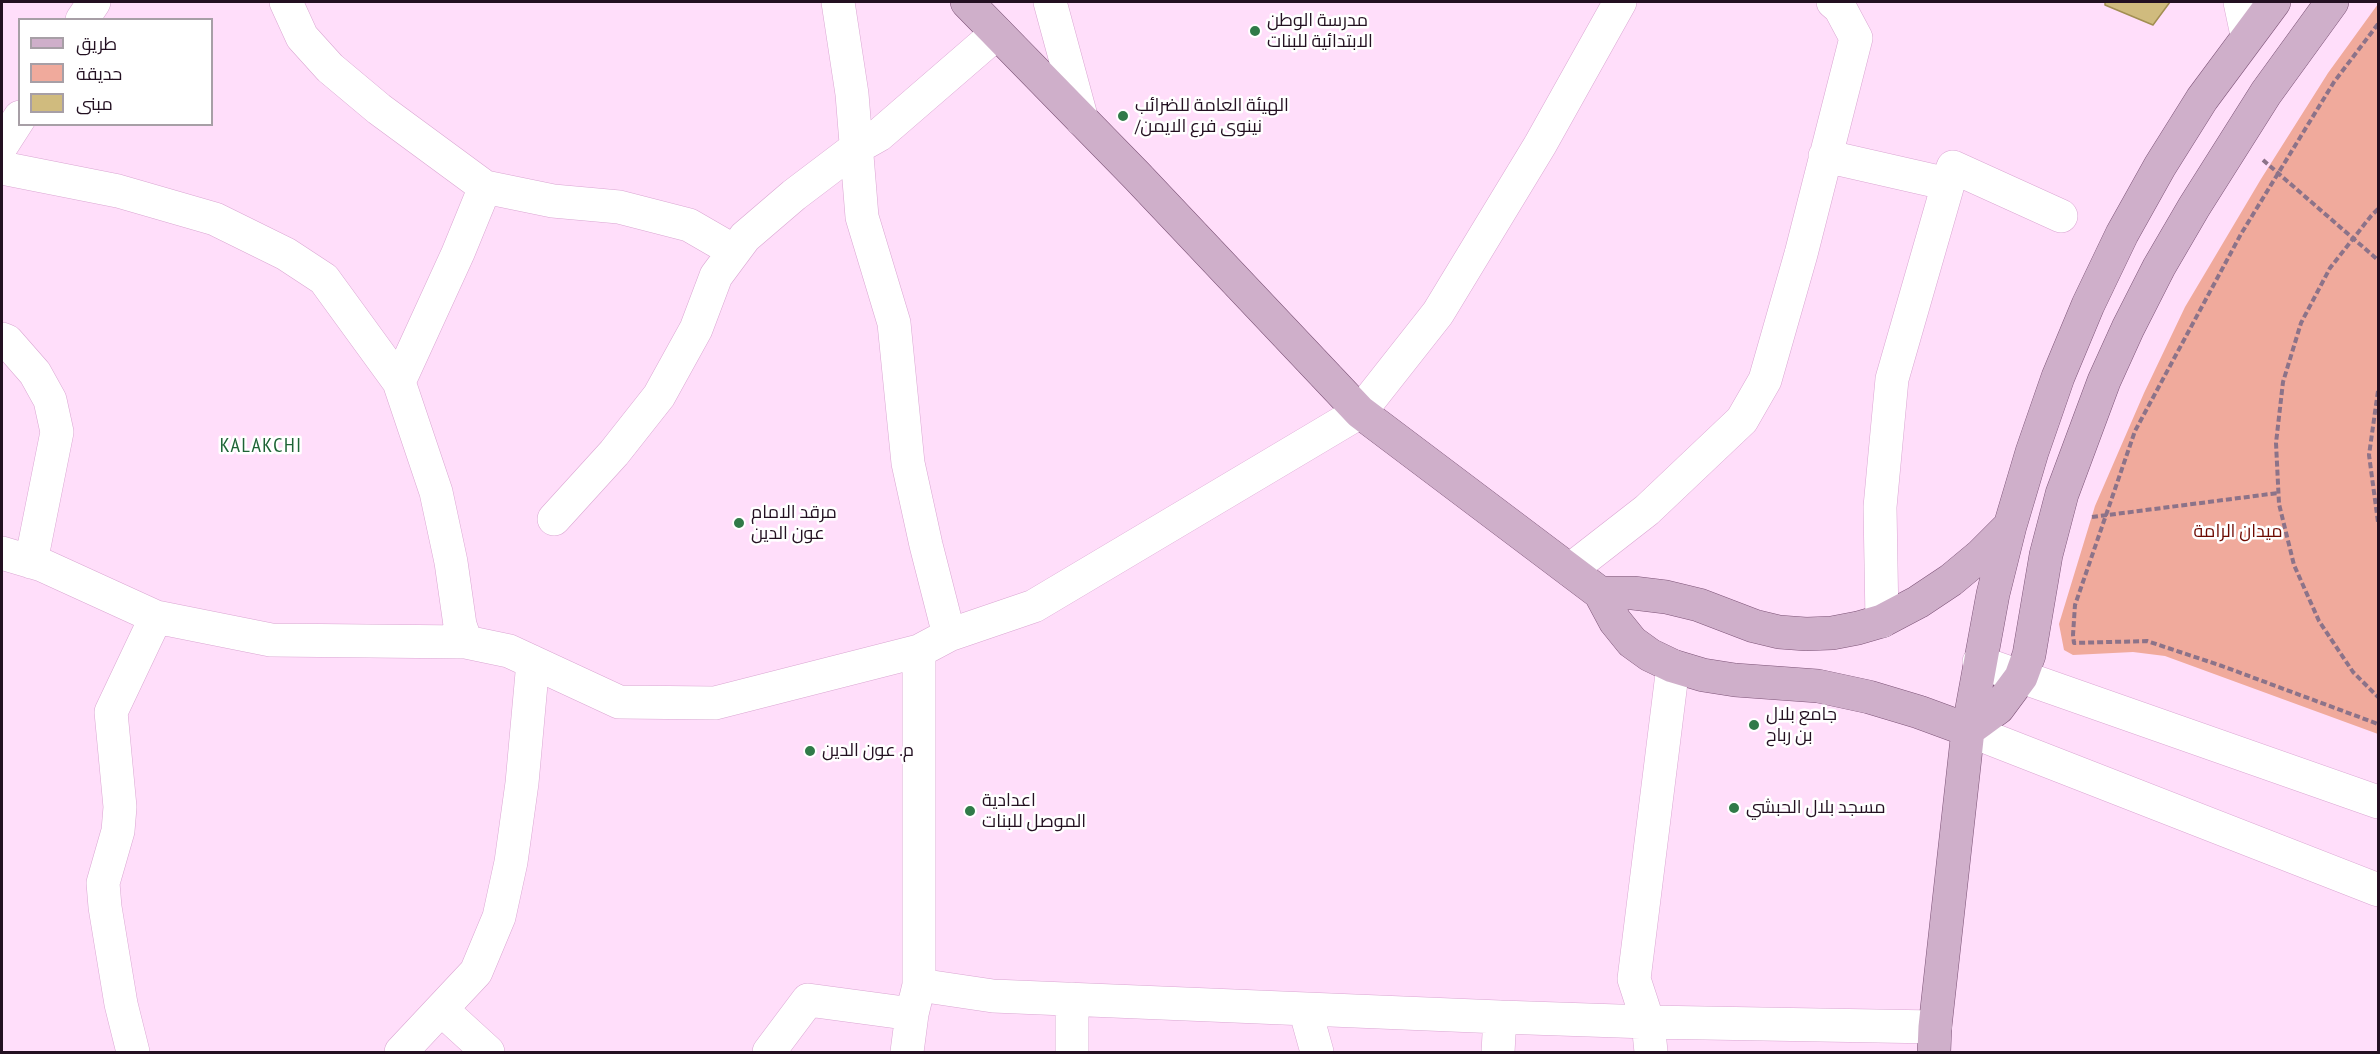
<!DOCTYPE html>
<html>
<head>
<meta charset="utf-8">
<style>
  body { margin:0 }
  #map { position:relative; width:2380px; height:1054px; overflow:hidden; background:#ffdefa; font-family:"PT Sans Narrow",Cairo,sans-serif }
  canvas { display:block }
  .frame { position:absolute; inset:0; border:3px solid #231021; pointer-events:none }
  .legend { position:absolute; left:18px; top:18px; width:195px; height:108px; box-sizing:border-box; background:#fff; border:2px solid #a79fa6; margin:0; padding:8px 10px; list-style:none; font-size:18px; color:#231021 }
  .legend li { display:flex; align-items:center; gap:12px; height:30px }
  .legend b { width:30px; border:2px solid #a79fa6 }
</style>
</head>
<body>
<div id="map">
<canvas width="2380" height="1054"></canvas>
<div class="frame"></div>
<ul class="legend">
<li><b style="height:8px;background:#cfafca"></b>طريق</li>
<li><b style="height:16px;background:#f0aa9c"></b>حديقة</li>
<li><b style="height:16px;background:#d0bb7e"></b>مبنى</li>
</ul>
</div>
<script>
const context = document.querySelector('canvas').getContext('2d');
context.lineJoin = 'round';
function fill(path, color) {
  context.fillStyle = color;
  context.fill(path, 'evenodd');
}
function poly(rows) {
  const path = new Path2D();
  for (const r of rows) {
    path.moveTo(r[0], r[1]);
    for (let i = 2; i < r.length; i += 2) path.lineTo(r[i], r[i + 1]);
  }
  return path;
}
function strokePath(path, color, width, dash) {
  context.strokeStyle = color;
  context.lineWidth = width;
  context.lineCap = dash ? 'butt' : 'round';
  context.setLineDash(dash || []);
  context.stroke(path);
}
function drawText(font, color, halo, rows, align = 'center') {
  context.font = font + ' "PT Sans Narrow",Cairo,sans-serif';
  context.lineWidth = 5;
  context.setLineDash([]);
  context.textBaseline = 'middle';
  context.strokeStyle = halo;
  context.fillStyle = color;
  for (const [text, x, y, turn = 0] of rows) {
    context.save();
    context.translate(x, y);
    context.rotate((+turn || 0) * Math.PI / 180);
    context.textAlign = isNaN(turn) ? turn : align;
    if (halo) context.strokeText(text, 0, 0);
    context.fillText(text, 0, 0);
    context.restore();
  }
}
fill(poly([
  [2378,4,2378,734,2165,656,2133,652,2073,655,2064,650,2059,624,2095,506,2144,393,2185,307,2261,179,2328,73]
]), '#f0aa9c');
const building = poly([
  [2105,2,2170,2,2153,25,2105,5,2105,2]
]);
fill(building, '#d0bb7e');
strokePath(building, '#a28e52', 1.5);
const minor = poly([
  [838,2,852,94,862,217,894,323,908,463,926,545,949,635],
  [1050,2,1082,120],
  [2240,2,2247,35],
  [82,20,94,2],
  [2,145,20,117],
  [1825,156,1948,184],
  [2,168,118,191,215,219,286,254,324,279,399,382,458,253,485,187,379,109,330,68,302,37,286,2],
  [485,187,553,201,619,207,689,225,734,251],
  [2,339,7,341,35,373,50,400,57,432,31,562],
  [399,382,436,492,451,562,460,625,466,642],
  [554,519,614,453,659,396,696,329,716,276,745,237,794,195,856,148,879,135,997,33],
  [2,553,42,565,156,617,271,640,466,642,509,651,619,702,715,703,919,651,949,635,1034,606,1360,412,1438,313,1540,145,1620,2],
  [1570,570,1647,510,1742,420,1765,380,1801,254,1856,38,1840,8,1833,2],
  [1882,621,1880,507,1892,379,1953,167,2061,216],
  [919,651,919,985],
  [1979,662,2378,802],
  [1968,730,2378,890],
  [1305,1009,1317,1052],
  [442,1010,488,1052],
  [133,1052,121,1004,105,907,103,883,118,831,120,807,111,712,156,617],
  [401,1052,476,972,499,917,511,862,522,783,533,662],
  [769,1052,808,1000,912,1014],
  [907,1052,912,1014,919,985,993,996,1500,1017,1648,1022,1935,1027],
  [1072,1052,1072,999],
  [1498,1052,1500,1017],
  [1651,1052,1648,1022,1634,979,1673,666]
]);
const major = poly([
  [967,2,1137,176,1360,412,1600,593,1615,621,1632,642,1650,655,1673,666,1703,675,1735,680,1818,686,1869,697,1919,712,1968,730],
  [1600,593,1633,593,1666,597,1699,605,1754,626,1779,632,1806,634,1832,633,1858,628,1882,621,1918,602,1951,580,1981,555,2010,526],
  [1968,730,1998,708,2021,677,2029,655,2046,555,2062,494,2104,381,2128,328,2159,267,2194,207,2266,93,2332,2],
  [1934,1052,1935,1027,1968,730,1993,594,2010,526,2032,452,2058,377,2088,305,2122,234,2160,166,2202,99,2274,2]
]);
strokePath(minor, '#daa6d2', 34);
strokePath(major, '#7e5478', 34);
strokePath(poly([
  [2378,24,2334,82,2241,234,2135,431,2075,605,2073,635,2074,643,2147,641,2222,666,2378,724],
  [2263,160,2378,260],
  [2378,209,2371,216,2330,268,2301,323,2283,382,2276,443,2279,504,2294,565,2319,621,2353,672,2378,697],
  [2378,391,2369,455,2378,522],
  [2092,517,2278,493]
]), '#8c7389', 4, [6, 3]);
strokePath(minor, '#fff', 33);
strokePath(major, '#cfafca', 33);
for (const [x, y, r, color] of [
  [1255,31,6,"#307a48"],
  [1123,116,6,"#307a48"],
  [739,523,6,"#307a48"],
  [1754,725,6,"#307a48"],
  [810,751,6,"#307a48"],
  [1734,808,6,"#307a48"],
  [970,811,6,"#307a48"]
]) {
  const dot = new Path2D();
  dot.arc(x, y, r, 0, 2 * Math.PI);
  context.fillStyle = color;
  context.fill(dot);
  strokePath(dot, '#fff', 2);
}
drawText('18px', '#231021', '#fff', [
  ["مدرسة الوطن",1267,21],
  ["الابتدائية للبنات",1267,42],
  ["الهيئة العامة للضرائب",1135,106],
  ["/نينوى فرع الايمن",1135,127],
  ["مرقد الامام",751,513],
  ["عون الدين",751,534],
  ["جامع بلال",1766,715],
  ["بن رباح",1766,736],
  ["م. عون الدين",822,751],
  ["اعدادية",982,801],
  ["الموصل للبنات",982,822],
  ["مسجد بلال الحبشي",1746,808]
], 'left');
drawText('18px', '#6c0900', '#fff', [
  ["ميدان الرامة",2238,532]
]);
context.letterSpacing = '1.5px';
drawText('20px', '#1e6336', '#fff', [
  ["KALAKCHI",261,446]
]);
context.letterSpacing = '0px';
</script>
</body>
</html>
